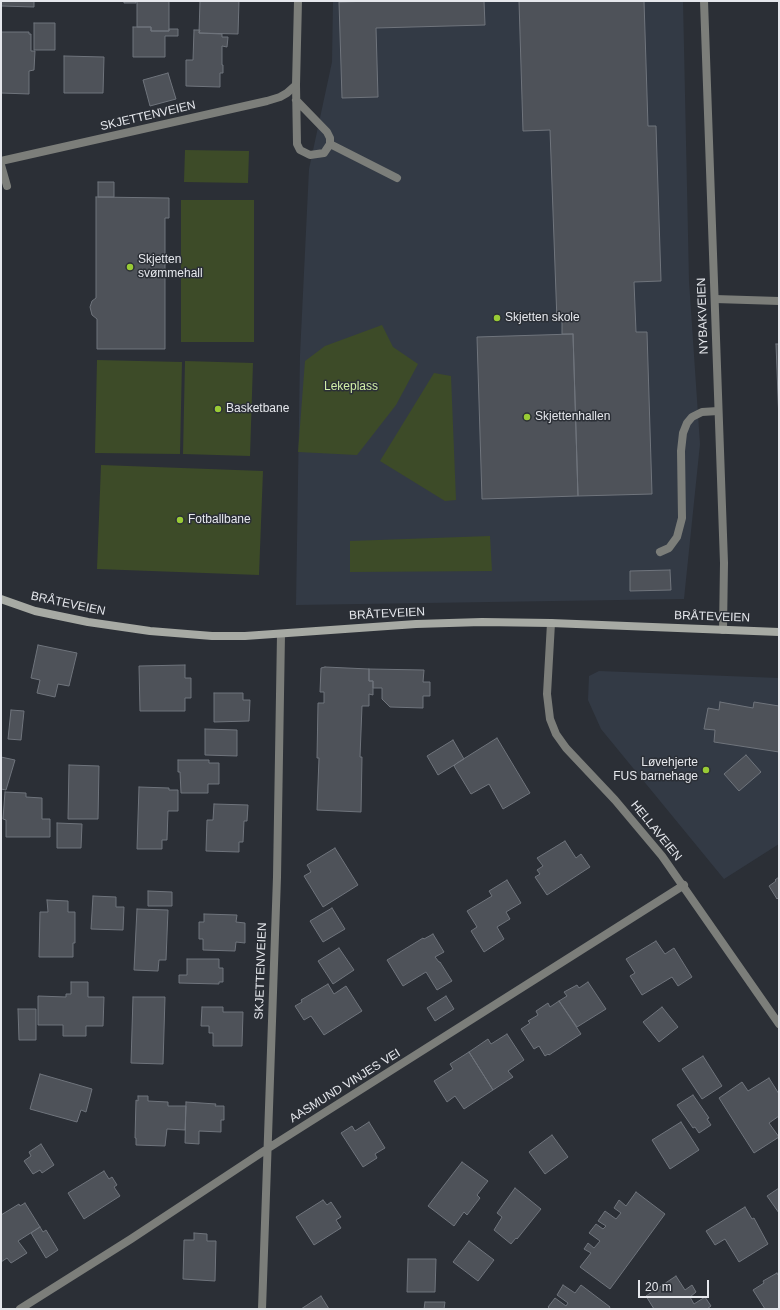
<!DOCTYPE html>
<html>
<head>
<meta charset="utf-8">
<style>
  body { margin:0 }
  #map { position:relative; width:780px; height:1310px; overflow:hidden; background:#2b2f36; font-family:Helvetica,sans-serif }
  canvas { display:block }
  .frame { position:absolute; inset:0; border:2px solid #e5e7ec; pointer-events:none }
  .scale { position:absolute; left:638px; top:1280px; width:71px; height:18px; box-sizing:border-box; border:2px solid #e5e7ec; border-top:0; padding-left:5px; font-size:12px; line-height:14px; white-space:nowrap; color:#e5e7ec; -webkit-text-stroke:3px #2b2f36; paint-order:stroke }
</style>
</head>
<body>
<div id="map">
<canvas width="780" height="1310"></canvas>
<div class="frame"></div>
<div class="scale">20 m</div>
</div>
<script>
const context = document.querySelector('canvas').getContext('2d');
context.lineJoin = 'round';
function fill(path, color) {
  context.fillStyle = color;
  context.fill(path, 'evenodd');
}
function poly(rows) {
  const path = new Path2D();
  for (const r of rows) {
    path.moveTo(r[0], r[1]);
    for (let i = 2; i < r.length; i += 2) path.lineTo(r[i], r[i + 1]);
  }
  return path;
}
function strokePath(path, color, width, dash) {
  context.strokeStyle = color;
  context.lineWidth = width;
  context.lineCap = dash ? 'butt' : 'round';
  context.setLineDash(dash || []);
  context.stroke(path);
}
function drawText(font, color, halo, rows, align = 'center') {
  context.font = font + ' Helvetica,sans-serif';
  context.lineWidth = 3;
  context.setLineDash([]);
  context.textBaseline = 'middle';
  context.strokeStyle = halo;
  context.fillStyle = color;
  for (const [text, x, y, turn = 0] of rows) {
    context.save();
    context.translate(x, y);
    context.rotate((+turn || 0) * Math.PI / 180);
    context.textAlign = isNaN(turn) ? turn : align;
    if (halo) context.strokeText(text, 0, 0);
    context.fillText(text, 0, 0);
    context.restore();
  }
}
fill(poly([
  [333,1,683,1,689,281,700,444,684,599,296,605,300,355,309,169,332,62],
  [599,671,779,678,779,844,724,879,601,729,588,700,589,676]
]), '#333a45');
fill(poly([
  [185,150,249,151,248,183,184,182],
  [181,200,254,200,254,342,181,342],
  [382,325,393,347,418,364,396,405,357,455,298,452,305,361,325,346],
  [97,360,182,362,180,454,95,453],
  [185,361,253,363,250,456,183,454],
  [434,373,451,376,456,500,445,501,380,461],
  [101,465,263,471,259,575,97,569],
  [490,536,492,571,350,572,350,541]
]), '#3d4b28');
const building = poly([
  [1,1,34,1,34,7,1,6,1,1],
  [124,1,136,1,136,3,124,3,124,1],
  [137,1,169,1,169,31,151,31,151,27,137,27,137,1],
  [200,1,239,1,238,34,199,33,200,1],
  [375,1,484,1,485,25,376,28,378,97,342,98,339,2,375,1],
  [519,1,644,1,648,126,656,126,661,281,634,282,636,332,647,332,652,494,578,496,573,334,562,334,562,321,557,321,550,130,523,131,519,1],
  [34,23,55,23,55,50,34,50,34,23],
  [133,27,151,27,151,31,169,31,169,29,178,29,178,36,165,36,165,57,133,57,133,27],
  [194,30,200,30,199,33,222,34,222,37,228,37,227,47,222,46,222,65,223,65,223,73,220,73,220,87,186,86,186,60,193,60,194,30],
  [1,32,29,32,29,34,31,34,31,51,35,51,34,70,29,71,29,94,1,93,1,32],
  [64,56,104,57,103,93,64,93,64,56],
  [168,73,176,99,150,106,143,80,168,73],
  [98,182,114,182,114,197,98,197,98,182],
  [96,197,169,198,169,218,165,218,165,349,97,349,97,319,92,315,90,307,92,301,96,298,96,197],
  [573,334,578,496,482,499,477,337,573,334],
  [776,344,779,344,779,422,776,344],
  [670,570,671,590,630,591,630,571,670,570],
  [38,645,77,653,69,686,58,684,55,697,37,693,40,680,31,678,38,645],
  [185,665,185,678,191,678,191,698,185,698,185,711,140,711,139,666,185,665],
  [325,667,369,669,369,681,373,681,373,695,369,694,369,706,362,706,360,757,362,757,361,812,317,810,319,758,317,758,318,703,324,703,324,692,320,692,321,668,325,667],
  [369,669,424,670,423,682,430,682,430,696,423,696,423,708,390,707,382,699,382,688,373,688,373,681,369,681,369,669],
  [214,693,243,693,243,700,250,700,249,721,214,722,214,693],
  [720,702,753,708,754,702,779,706,779,752,714,742,715,730,704,729,708,708,719,710,720,702],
  [11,710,24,711,21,740,8,739,11,710],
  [205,729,237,730,237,756,205,755,205,729],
  [497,738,530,793,503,809,489,784,471,794,454,766,457,763,497,738],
  [453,740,464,759,438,775,427,756,453,740],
  [746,755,761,772,739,791,724,774,746,755],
  [1,757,15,760,6,790,1,789,1,757],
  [178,760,209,760,209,763,219,763,219,784,208,784,208,793,181,793,180,772,178,772,178,760],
  [69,765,99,766,98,819,68,819,69,765],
  [139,787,169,788,169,790,178,790,178,811,168,811,167,840,162,840,162,849,137,849,139,787],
  [5,792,26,793,26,797,42,798,42,819,50,819,50,837,6,837,6,820,3,819,5,792],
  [214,804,248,805,247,821,244,821,243,842,239,842,239,852,206,851,207,820,213,820,214,804],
  [57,823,82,824,81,848,57,848,57,823],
  [565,841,576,858,581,854,590,867,547,895,535,877,540,874,537,870,543,866,537,858,565,841],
  [335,848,358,885,323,907,304,876,311,872,307,865,335,848],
  [779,877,779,897,777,899,769,886,776,881,775,880,779,877],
  [507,880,521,903,506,912,510,919,497,927,504,939,484,952,471,931,477,927,467,911,492,896,489,891,507,880],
  [148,891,172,892,172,906,148,906,148,891],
  [93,896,116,897,116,907,124,907,123,930,91,929,93,896],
  [47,900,68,901,68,912,75,912,75,943,73,943,73,957,39,957,40,912,48,912,47,900],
  [332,908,345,929,323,942,310,921,332,908],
  [137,909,168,910,166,960,159,960,158,971,134,970,137,909],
  [204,914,237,915,236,922,245,923,245,943,236,942,235,951,203,950,203,939,199,939,199,922,204,922,204,914],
  [433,934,444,952,435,957,439,962,440,962,452,981,437,990,426,972,403,986,387,960,423,938,424,939,433,934],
  [656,941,665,954,674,948,692,977,678,986,672,977,642,995,630,976,635,973,626,959,656,941],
  [339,948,354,970,333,984,318,961,339,948],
  [187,959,219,959,219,968,223,968,223,982,219,982,219,984,179,983,179,975,187,975,187,959],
  [71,982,88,982,88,997,104,997,103,1026,86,1026,86,1036,63,1036,63,1025,38,1025,38,996,66,997,66,994,71,994,71,982],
  [588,982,606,1009,577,1027,559,1001,567,996,564,992,577,985,579,988,588,982],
  [328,984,334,994,346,986,362,1011,324,1035,311,1016,304,1020,295,1006,302,1002,301,1000,328,984],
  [446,996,454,1009,435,1021,427,1008,446,996],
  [133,997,165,997,163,1064,131,1063,133,997],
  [559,1001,581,1034,549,1055,548,1054,545,1056,539,1046,534,1049,521,1029,530,1023,528,1021,538,1015,536,1011,548,1003,550,1007,559,1001],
  [202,1007,223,1007,223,1012,243,1012,242,1046,213,1046,213,1033,209,1033,209,1026,201,1026,202,1007],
  [662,1007,678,1027,659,1042,643,1022,662,1007],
  [18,1009,36,1009,36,1040,19,1040,18,1009],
  [507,1034,524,1060,508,1071,513,1077,493,1090,469,1052,488,1039,491,1044,507,1034],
  [469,1052,493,1090,464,1109,455,1096,447,1102,434,1081,453,1069,450,1064,469,1052],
  [703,1056,722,1086,702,1099,682,1069,703,1056],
  [40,1074,92,1089,86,1112,81,1110,77,1122,30,1109,40,1074],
  [769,1078,779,1094,779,1116,769,1123,779,1137,754,1153,719,1098,742,1082,748,1091,769,1078],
  [693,1095,709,1118,707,1119,711,1125,699,1133,695,1127,693,1128,677,1105,693,1095],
  [138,1096,148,1096,148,1101,168,1102,168,1106,186,1106,185,1130,167,1129,165,1146,136,1145,136,1138,135,1138,136,1100,138,1101,138,1096],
  [186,1102,216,1104,215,1106,224,1106,224,1120,221,1120,221,1132,199,1131,199,1144,185,1143,186,1102],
  [369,1122,385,1148,375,1154,377,1158,363,1167,341,1133,352,1126,355,1131,369,1122],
  [681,1122,699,1150,670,1169,652,1140,681,1122],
  [552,1135,568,1157,545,1174,529,1152,552,1135],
  [41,1144,54,1165,42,1173,40,1170,33,1174,24,1161,31,1156,29,1152,41,1144],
  [462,1162,488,1181,477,1195,480,1198,467,1215,464,1212,454,1226,428,1206,462,1162],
  [104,1171,109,1179,112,1177,117,1185,114,1187,120,1196,84,1219,68,1193,104,1171],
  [515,1188,541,1209,517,1239,516,1238,511,1244,494,1230,502,1217,497,1213,515,1188],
  [779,1188,779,1213,767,1196,779,1188],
  [636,1192,665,1214,610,1289,580,1267,591,1253,584,1249,588,1243,594,1248,600,1241,589,1233,596,1224,603,1229,606,1226,598,1221,605,1211,616,1219,621,1213,614,1208,619,1200,626,1206,636,1192],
  [323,1200,327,1205,331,1202,341,1217,336,1220,341,1228,314,1245,296,1217,323,1200],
  [25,1203,40,1227,18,1241,27,1253,11,1263,7,1258,1,1262,1,1215,19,1204,20,1206,25,1203],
  [745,1207,752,1219,754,1218,768,1244,739,1262,725,1239,715,1245,706,1231,745,1207],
  [40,1227,43,1232,46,1230,58,1250,46,1258,31,1233,40,1227],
  [194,1233,207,1234,207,1241,216,1241,215,1281,183,1279,184,1240,194,1240,194,1233],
  [469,1241,494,1260,478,1281,453,1262,469,1241],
  [408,1259,436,1259,435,1292,407,1292,408,1259],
  [777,1273,778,1275,779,1274,779,1309,765,1309,753,1290,764,1283,763,1281,777,1273],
  [676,1276,685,1290,692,1285,696,1292,690,1297,694,1304,705,1297,711,1306,707,1309,654,1309,646,1296,676,1276],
  [563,1285,575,1293,581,1285,610,1307,609,1309,550,1309,548,1307,555,1298,566,1306,568,1303,557,1295,563,1285],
  [321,1296,329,1309,301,1309,321,1296],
  [425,1302,445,1302,444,1309,424,1309,425,1302]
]);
fill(building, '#4e5259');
strokePath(building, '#6f747c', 1);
strokePath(poly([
  [296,85,297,144,300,150,310,155,324,153,330,144,330,138,327,132,296,100],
  [330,144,397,178],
  [1,165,7,186],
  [715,299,779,301],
  [660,552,669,548,677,537,682,518,681,451,683,433,687,423,692,417,702,412,718,411]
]), '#7c7e7a', 8);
strokePath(poly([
  [704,1,724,563,723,630],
  [1,161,267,101,280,97,287,93,296,85,298,1],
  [551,623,547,694,550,719,556,734,566,748,615,800,662,856,779,1024],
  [20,1309,131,1239,267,1149,684,885],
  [262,1309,277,877,281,634]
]), '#7c7e7a', 8);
strokePath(poly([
  [1,599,35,611,88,622,150,631,212,636,245,636,416,624,482,622,551,623,779,632]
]), '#a7aaa4', 8);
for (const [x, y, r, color] of [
  [130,267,4,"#99cb35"],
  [497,318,4,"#99cb35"],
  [218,409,4,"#99cb35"],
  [527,417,4,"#99cb35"],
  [180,520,4,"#99cb35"],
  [706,770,4,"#99cb35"]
]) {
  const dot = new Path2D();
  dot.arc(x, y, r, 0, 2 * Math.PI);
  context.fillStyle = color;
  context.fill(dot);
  strokePath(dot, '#2b2f36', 1.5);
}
drawText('12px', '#e5e7ec', '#2b2f36', [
  ["SKJETTENVEIEN",148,116,-13],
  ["NYBAKVEIEN",703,316,-92],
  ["BRÅTEVEIEN",68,604,12],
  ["BRÅTEVEIEN",387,614,-3],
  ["BRÅTEVEIEN",712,617,2],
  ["HELLAVEIEN",656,831,51],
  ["SKJETTENVEIEN",261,971,-88],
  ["AASMUND VINJES VEI",345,1086,-32]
]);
drawText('12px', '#e5e7ec', '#2b2f36', [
  ["Skjetten",138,260],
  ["svømmehall",138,274],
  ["Skjetten skole",505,318],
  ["Basketbane",226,409],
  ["Skjettenhallen",535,417],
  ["Fotballbane",188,520],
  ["Løvehjerte",698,763,"right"],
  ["FUS barnehage",698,777,"right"]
], 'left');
drawText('12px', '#d1efa7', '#2b2f36', [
  ["Lekeplass",351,387]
]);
</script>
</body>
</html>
